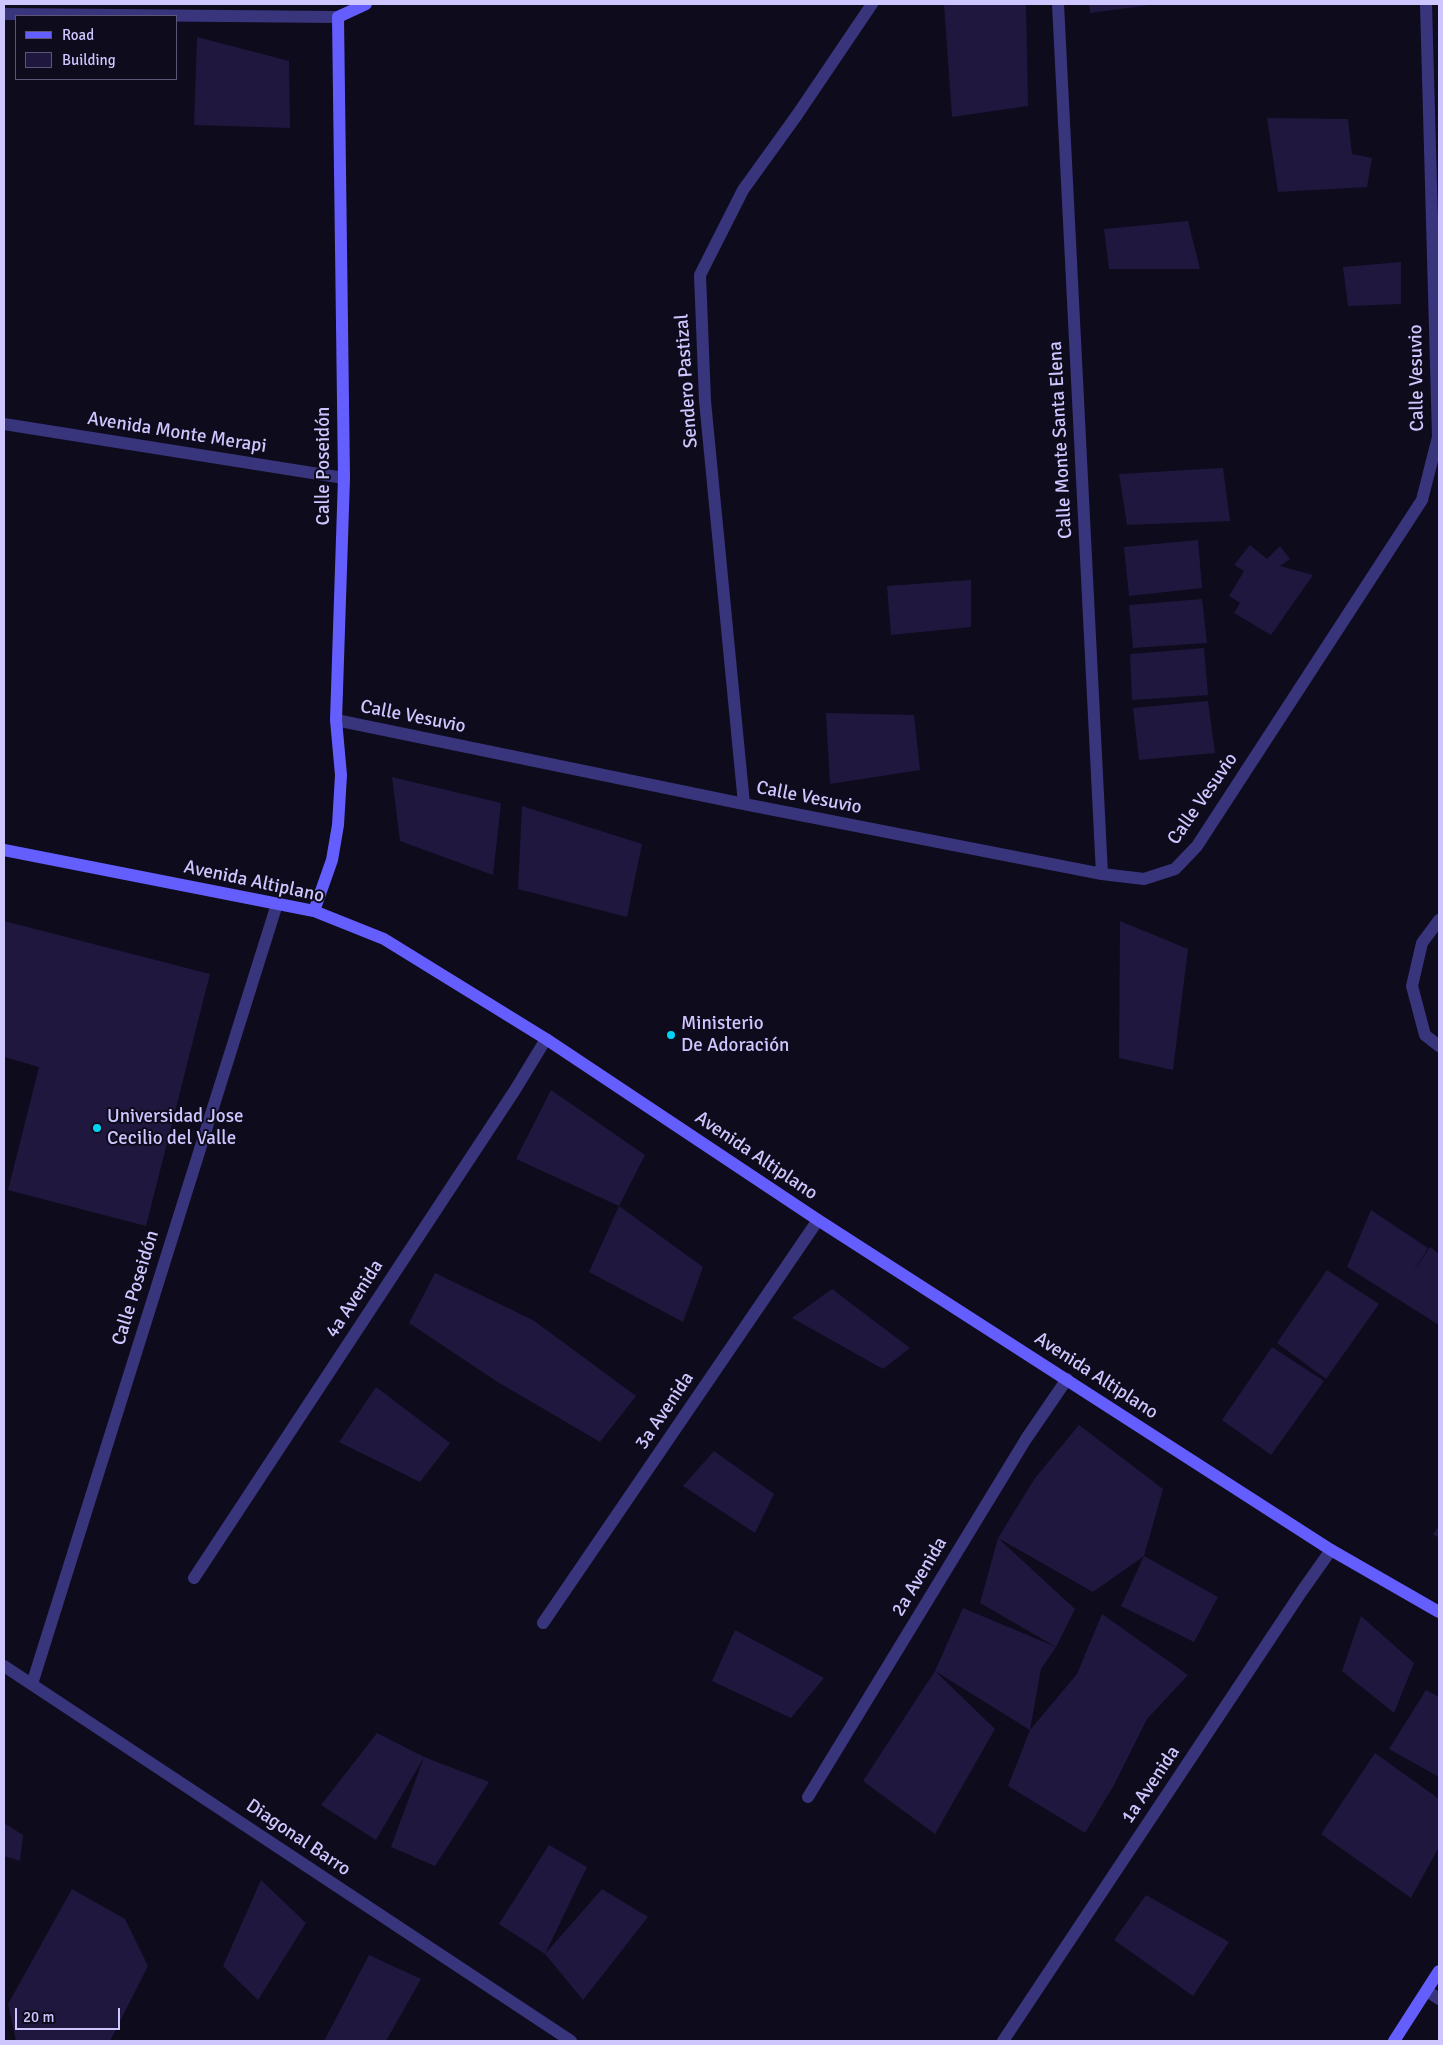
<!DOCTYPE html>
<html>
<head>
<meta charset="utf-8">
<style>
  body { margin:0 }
  #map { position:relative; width:1443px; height:2045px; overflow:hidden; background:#0e0b1d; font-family:Signika,sans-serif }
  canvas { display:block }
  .frame { position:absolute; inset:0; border:5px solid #cec7ff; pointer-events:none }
  .legend { position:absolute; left:15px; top:15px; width:162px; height:65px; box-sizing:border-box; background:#0e0b1d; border:1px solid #5b5677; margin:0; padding:6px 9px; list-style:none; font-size:15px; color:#cec7ff }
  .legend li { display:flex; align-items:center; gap:10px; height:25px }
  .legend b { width:25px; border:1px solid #5b5677 }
  .scale { position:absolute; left:15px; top:2008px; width:105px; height:22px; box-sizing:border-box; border:2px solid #cec7ff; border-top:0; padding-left:6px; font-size:15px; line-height:18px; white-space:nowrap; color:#cec7ff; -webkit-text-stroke:4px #0e0b1d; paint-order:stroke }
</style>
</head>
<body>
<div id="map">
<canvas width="1443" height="2045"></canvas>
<div class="frame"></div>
<ul class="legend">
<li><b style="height:6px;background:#655eff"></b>Road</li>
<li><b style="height:14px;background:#1f173e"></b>Building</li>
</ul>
<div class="scale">20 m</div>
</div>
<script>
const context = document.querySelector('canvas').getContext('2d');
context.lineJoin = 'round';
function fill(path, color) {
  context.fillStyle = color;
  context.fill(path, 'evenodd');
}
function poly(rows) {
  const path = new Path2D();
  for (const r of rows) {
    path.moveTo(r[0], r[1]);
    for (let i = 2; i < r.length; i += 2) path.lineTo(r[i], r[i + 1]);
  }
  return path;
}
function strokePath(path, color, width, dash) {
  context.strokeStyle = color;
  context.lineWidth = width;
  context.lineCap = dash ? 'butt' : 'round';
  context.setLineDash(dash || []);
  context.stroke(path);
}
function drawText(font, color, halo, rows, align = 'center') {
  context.font = font + ' Signika,sans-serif';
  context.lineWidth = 4;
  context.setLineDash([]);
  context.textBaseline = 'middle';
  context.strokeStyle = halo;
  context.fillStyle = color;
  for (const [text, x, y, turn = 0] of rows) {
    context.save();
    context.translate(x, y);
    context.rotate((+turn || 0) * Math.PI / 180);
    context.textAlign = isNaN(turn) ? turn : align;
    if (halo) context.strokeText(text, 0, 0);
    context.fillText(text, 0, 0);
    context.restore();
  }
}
fill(poly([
  [944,4,1026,4,1028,106,952,117],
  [1089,4,1150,4,1150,5,1090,13],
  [197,37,289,61,290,128,194,125],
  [1267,118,1348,119,1352,154,1372,158,1367,187,1278,192],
  [1188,221,1200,269,1109,269,1104,229],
  [1401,262,1401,304,1348,306,1343,267],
  [1223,468,1230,521,1127,525,1119,474],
  [1198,540,1202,588,1129,596,1124,547],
  [1250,545,1267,559,1280,546,1290,559,1280,566,1313,575,1271,635,1234,613,1240,603,1229,596,1244,571,1234,565],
  [971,580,971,627,891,635,887,586],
  [1202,599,1207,643,1133,648,1129,605],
  [1204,648,1208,695,1132,700,1130,654],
  [1208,701,1215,753,1139,760,1133,708],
  [826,713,914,715,920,770,830,784],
  [392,777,501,803,493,875,400,841],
  [522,806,642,844,627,917,518,889],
  [4,921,210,974,146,1226,8,1190,39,1067,4,1057],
  [1120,921,1188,949,1173,1070,1119,1058],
  [551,1090,645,1155,619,1206,703,1267,683,1322,589,1272,619,1206,516,1159],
  [1371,1210,1428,1248,1412,1274,1430,1247,1439,1254,1439,1325,1347,1267],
  [1327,1270,1379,1304,1326,1379,1277,1343],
  [435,1273,533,1320,636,1396,600,1442,496,1381,409,1323],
  [832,1289,910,1348,883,1369,792,1318],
  [1272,1347,1324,1381,1271,1455,1222,1420],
  [376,1387,450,1443,420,1482,339,1442],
  [1079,1425,1163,1489,1144,1556,1093,1592,998,1538,1075,1609,1056,1647,1041,1669,1030,1730,935,1671,963,1608,1056,1647,980,1603,998,1538,1035,1478],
  [714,1451,774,1494,755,1533,683,1486],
  [1439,1526,1439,1538,1433,1534],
  [1144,1556,1218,1597,1194,1642,1121,1606],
  [1102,1614,1188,1675,1147,1719,1114,1785,1085,1833,1008,1786,1030,1730,1077,1674],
  [1361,1616,1414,1663,1394,1713,1342,1671],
  [735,1630,824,1678,791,1718,712,1681],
  [935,1671,995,1729,935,1834,863,1781],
  [1426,1690,1439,1697,1439,1777,1389,1749],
  [377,1733,424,1757,489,1782,435,1866,391,1847,424,1757,376,1840,321,1805],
  [1375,1753,1439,1799,1439,1847,1411,1898,1321,1834],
  [4,1823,23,1835,20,1861,4,1856],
  [549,1845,587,1867,545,1954,602,1889,648,1917,583,2000,545,1954,499,1924],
  [261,1880,306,1923,258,2000,223,1966],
  [72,1889,125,1919,148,1966,110,2041,16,2041,8,2004],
  [1146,1895,1229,1942,1193,1996,1114,1940],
  [369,1955,421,1979,386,2041,324,2041]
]), '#1f173e');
strokePath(poly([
  [1439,920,1422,943,1412,986,1425,1035,1439,1046]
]), '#39357d', 12);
strokePath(poly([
  [1058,4,1102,874],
  [4,14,338,17],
  [4,424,344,478],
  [336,720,744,804,1102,874,1144,879,1175,869,1197,846,1422,500,1438,437,1426,4],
  [744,804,705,401,700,275,743,190,797,115,872,4],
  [194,1578,515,1090,546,1039],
  [543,1623,818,1220],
  [4,1666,571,2041],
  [32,1684,277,904],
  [808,1797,1026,1439,1067,1379],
  [1427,1991,1439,1999],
  [1003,2041,1302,1591,1331,1550]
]), '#39357d', 12);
strokePath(poly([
  [4,850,314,911,384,939,546,1039,818,1220,1331,1550,1439,1612],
  [314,911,332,860,338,825,341,775,336,720,344,478,338,17,366,4],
  [1394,2041,1439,1971]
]), '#655eff', 12);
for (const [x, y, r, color] of [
  [671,1035,5,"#00d4f2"],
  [97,1128,5,"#00d4f2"]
]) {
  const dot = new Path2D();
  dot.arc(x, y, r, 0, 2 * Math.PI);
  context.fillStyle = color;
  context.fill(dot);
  strokePath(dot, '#0e0b1d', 2);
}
drawText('19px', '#cec7ff', '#0e0b1d', [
  ["Calle Vesuvio",1417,378,-91],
  ["Sendero Pastizal",687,381,-94],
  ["Avenida Monte Merapi",177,433,9],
  ["Calle Monte Santa Elena",1061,440,-93],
  ["Calle Poseidón",324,466,-90],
  ["Calle Vesuvio",413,717,11],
  ["Calle Vesuvio",809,798,11],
  ["Calle Vesuvio",1203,799,-55],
  ["Avenida Altiplano",254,882,12],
  ["Avenida Altiplano",756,1156,34],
  ["Calle Poseidón",136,1288,-73],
  ["4a Avenida",355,1299,-57],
  ["Avenida Altiplano",1096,1376,33],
  ["3a Avenida",665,1411,-56],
  ["2a Avenida",920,1577,-59],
  ["1a Avenida",1151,1785,-56],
  ["Diagonal Barro",298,1838,34]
]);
drawText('19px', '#cec7ff', '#0e0b1d', [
  ["Ministerio",681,1024],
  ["De Adoración",681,1046],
  ["Universidad Jose",107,1117],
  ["Cecilio del Valle",107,1139]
], 'left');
</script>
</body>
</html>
